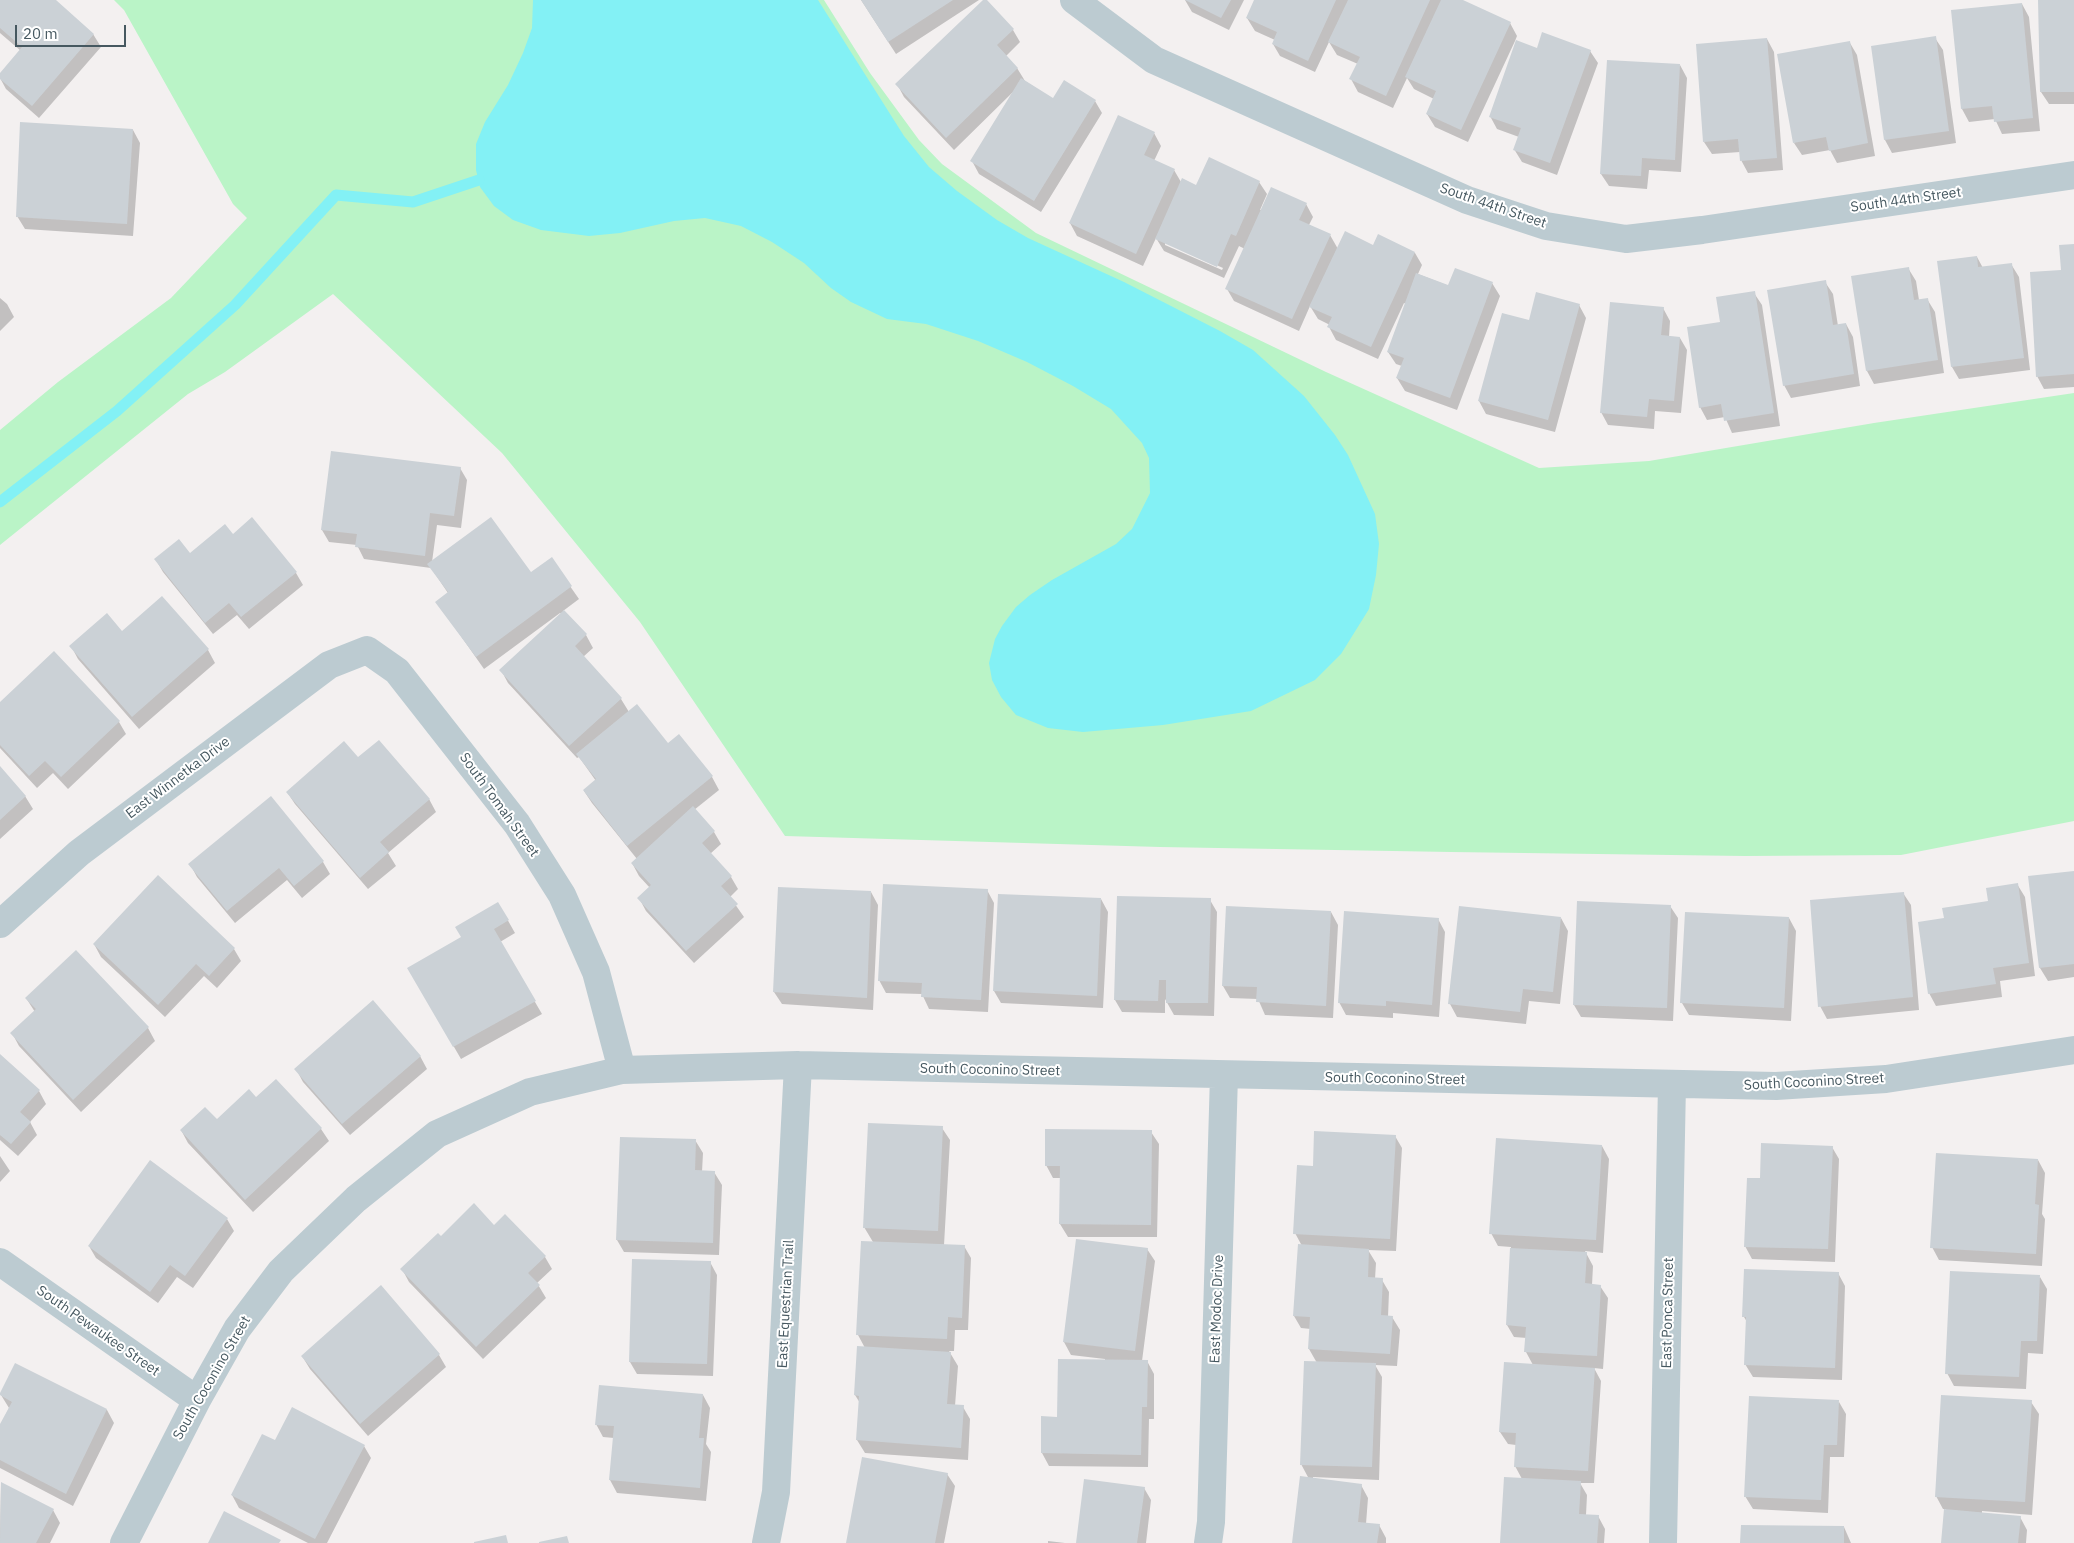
<!DOCTYPE html>
<html>
<head>
<meta charset="utf-8">
<style>
  body { margin:0 }
  #map { position:relative; width:2074px; height:1543px; overflow:hidden; background:#f3f0f0; font-family:"IBM Plex Sans",sans-serif }
  canvas { display:block }
  .scale { position:absolute; left:15px; top:25px; width:111px; height:22px; box-sizing:border-box; border:2px solid #465860; border-top:0; padding-left:6px; font-size:15px; line-height:18px; white-space:nowrap; color:#465860; -webkit-text-stroke:4px #fff; paint-order:stroke }
</style>
</head>
<body>
<div id="map">
<canvas width="2074" height="1543"></canvas>
<div class="scale">20 m</div>
</div>
<script>
const context = document.querySelector('canvas').getContext('2d');
context.lineJoin = 'round';
function fill(path, color) {
  context.fillStyle = color;
  context.fill(path, 'evenodd');
}
function poly(rows) {
  const path = new Path2D();
  for (const r of rows) {
    path.moveTo(r[0], r[1]);
    for (let i = 2; i < r.length; i += 2) path.lineTo(r[i], r[i + 1]);
  }
  return path;
}
function strokePath(path, color, width, dash) {
  context.strokeStyle = color;
  context.lineWidth = width;
  context.lineCap = dash ? 'butt' : 'round';
  context.setLineDash(dash || []);
  context.stroke(path);
}
function drawText(font, color, halo, rows, align = 'center') {
  context.font = font + ' "IBM Plex Sans",sans-serif';
  context.lineWidth = 4;
  context.setLineDash([]);
  context.textBaseline = 'middle';
  context.strokeStyle = halo;
  context.fillStyle = color;
  for (const [text, x, y, turn = 0] of rows) {
    context.save();
    context.translate(x, y);
    context.rotate((+turn || 0) * Math.PI / 180);
    context.textAlign = isNaN(turn) ? turn : align;
    if (halo) context.strokeText(text, 0, 0);
    context.fillText(text, 0, 0);
    context.restore();
  }
}
fill(poly([
  [114,0,824,0,870,73,919,140,942,164,1036,233,1326,372,1539,468,1649,461,1874,423,2074,393,2074,821,1901,855,1745,856,1451,852,1160,847,785,836,640,622,502,453,333,294,225,372,188,394,0,545,0,430,58,382,171,298,247,218,233,204,124,10]
]), '#baf4c7');
fill(poly([
  [533,0,818,0,904,136,929,167,957,191,997,220,1028,238,1124,282,1220,331,1253,350,1304,396,1335,435,1348,455,1375,514,1379,544,1376,575,1369,609,1341,654,1315,680,1251,711,1163,725,1083,732,1048,728,1016,715,1001,697,992,680,989,663,995,639,1002,626,1016,607,1030,595,1052,580,1116,544,1132,529,1150,493,1149,458,1142,443,1111,409,1073,386,1027,362,978,341,926,324,887,319,851,302,831,288,804,263,772,242,741,226,705,218,674,221,620,233,589,236,541,230,513,220,494,206,480,187,476,170,476,144,485,122,508,85,523,53,532,28]
]), '#83f1f5');
fill(poly([
  [0,0,54,0,93,34,101,47,39,118,6,89,0,78,0,75,21,51,0,33],
  [861,0,979,0,896,54],
  [985,0,1013,30,1020,42,1006,56,1017,68,1025,81,1053,99,1095,101,1102,113,1041,212,979,174,972,161,1013,92,954,150,904,97,897,84],
  [1185,0,1244,0,1229,30,1192,12],
  [1256,0,1460,0,1510,23,1517,36,1515,41,1537,49,1590,51,1598,63,1557,175,1522,162,1514,149,1519,137,1497,129,1490,116,1517,42,1515,41,1468,142,1435,127,1427,114,1434,99,1414,89,1407,78,1393,108,1358,92,1351,79,1358,64,1337,55,1329,42,1315,72,1280,56,1273,44,1275,40,1255,31,1247,18],
  [2040,0,2074,0,2074,104,2049,104,2041,92],
  [2022,4,2029,17,2040,131,2002,134,1995,119,1969,122,1962,109,1952,11],
  [1935,38,1943,50,1956,143,1892,153,1885,140,1872,47],
  [1767,39,1774,52,1783,170,1748,173,1741,160,1740,152,1712,154,1704,142],
  [1850,43,1857,55,1875,156,1837,163,1830,150,1802,155,1794,143],
  [1680,65,1687,78,1681,172,1649,170,1647,189,1609,186,1601,174],
  [21,123,133,130,140,143,133,236,25,229,17,216],
  [1154,133,1161,146,1154,161,1174,170,1181,182,1197,186,1259,182,1267,194,1260,210,1306,204,1313,217,1309,225,1330,235,1338,249,1374,246,1415,253,1422,265,1418,274,1449,286,1492,283,1500,296,1457,410,1405,391,1397,378,1402,366,1396,364,1388,352,1406,304,1404,303,1378,359,1336,340,1329,327,1330,325,1318,319,1310,306,1299,331,1234,301,1227,289,1245,249,1239,246,1224,278,1164,251,1156,238,1143,266,1077,236,1070,223],
  [1165,242,1223,268,1222,270,1165,245],
  [2074,246,2074,387,2044,389,2037,376,2062,271],
  [1977,257,1983,268,2011,264,2019,277,2030,370,1959,379,1952,367],
  [1908,268,1916,281,1919,300,1927,299,1935,312,1944,373,1874,384,1867,371,1853,277],
  [1825,282,1833,294,1838,326,1846,324,1853,337,1860,386,1791,398,1784,385],
  [1754,293,1762,305,1780,426,1732,433,1725,417,1707,420,1700,407,1721,323],
  [0,298,7,304,14,317,0,331],
  [1579,305,1586,318,1555,432,1486,414,1479,401,1530,322],
  [1663,308,1670,321,1669,337,1680,338,1687,350,1681,413,1655,411,1654,429,1608,425,1601,412],
  [460,468,467,480,461,528,437,525,432,562,531,574,551,559,579,599,563,611,586,635,593,648,583,657,621,699,629,712,668,745,679,736,712,777,719,790,694,810,714,832,721,844,710,854,731,877,738,889,730,897,744,917,694,963,646,911,639,898,650,888,639,876,632,863,637,859,592,803,584,791,596,781,579,757,577,758,508,683,501,670,562,614,560,613,484,669,437,602,448,593,431,568,364,559,357,545,329,542,322,530],
  [233,535,296,573,303,585,249,629,237,615,213,634,163,572,156,560,190,555],
  [162,597,208,650,215,663,139,729,78,659,71,646,122,633],
  [54,653,119,722,126,734,68,789,53,773,37,788,0,748,0,704],
  [358,759,429,799,436,812,388,853,396,866,368,889,295,804,287,792],
  [0,768,25,796,33,809,0,839],
  [323,862,330,874,302,898,287,880,235,923,197,877,190,864],
  [2074,872,2074,977,2048,981,2040,968,2030,878],
  [2017,884,2025,897,2035,976,2000,981,2002,997,1936,1006,1929,993,1945,919,1990,902],
  [987,890,994,903,988,1012,929,1009,922,994,886,993,879,980],
  [871,892,878,905,873,1010,782,1004,774,992],
  [1903,893,1911,905,1919,1010,1827,1019,1820,1006],
  [1101,899,1108,912,1103,1008,1001,1003,994,991],
  [1210,900,1217,912,1214,1016,1174,1015,1165,999,1165,1013,1122,1012,1115,1000],
  [498,903,515,933,500,942,542,1014,461,1059,409,969,462,938],
  [1670,906,1678,918,1673,1021,1581,1017,1574,1005],
  [1331,912,1338,925,1333,1018,1265,1015,1258,999,1230,998,1223,986],
  [1561,918,1568,931,1560,1004,1529,1001,1526,1024,1457,1017,1450,1004],
  [1789,918,1796,931,1791,1021,1689,1015,1682,1003],
  [1438,919,1445,932,1439,1017,1393,1013,1393,1018,1346,1015,1339,1002],
  [94,944,234,949,241,961,217,988,204,976,165,1017,101,957],
  [76,952,148,1028,155,1041,81,1112,19,1046,12,1033,35,1012,26,998],
  [0,1056,39,1091,46,1104,30,1122,37,1135,18,1156,0,1140],
  [420,1056,427,1069,350,1135,303,1082,296,1069],
  [276,1080,321,1129,329,1141,253,1212,188,1143,181,1130,217,1121,256,1099],
  [942,1128,950,1140,944,1245,964,1246,971,1258,968,1330,955,1330,954,1351,949,1351,958,1366,955,1406,963,1407,970,1419,968,1460,865,1453,857,1440,860,1403,855,1395,865,1348,858,1335,873,1242,864,1227],
  [1151,1132,1159,1144,1157,1237,1068,1237,1060,1224,1061,1178,1053,1178,1046,1165],
  [1395,1136,1402,1148,1396,1251,1368,1250,1376,1263,1375,1279,1382,1280,1389,1292,1388,1317,1392,1317,1400,1330,1397,1366,1375,1365,1382,1377,1379,1480,1313,1477,1313,1479,1361,1485,1368,1498,1366,1524,1379,1525,1386,1538,1386,1543,1293,1543,1309,1479,1301,1464,1317,1363,1309,1349,1311,1329,1301,1328,1294,1316,1302,1246,1295,1233,1314,1167],
  [695,1140,703,1153,702,1172,714,1172,722,1185,719,1255,624,1252,617,1240],
  [1602,1146,1609,1159,1603,1253,1585,1251,1593,1266,1592,1285,1600,1286,1608,1298,1603,1369,1594,1368,1601,1381,1594,1483,1580,1483,1587,1495,1586,1515,1598,1516,1605,1529,1604,1543,1501,1543,1522,1479,1515,1466,1516,1445,1508,1444,1500,1432,1533,1365,1526,1352,1527,1338,1514,1337,1507,1325,1511,1247,1498,1246,1491,1233],
  [1832,1147,1839,1159,1835,1262,1752,1259,1745,1246,1761,1179],
  [0,1156,10,1171,0,1182],
  [2038,1160,2045,1173,2042,1214,2045,1219,2042,1266,1939,1260,1932,1247],
  [227,1219,234,1231,193,1288,177,1277,158,1303,96,1258,89,1246],
  [494,1226,545,1257,552,1269,537,1283,546,1298,483,1359,409,1282,402,1269,441,1237],
  [1077,1241,1147,1249,1155,1261,1142,1361,1147,1361,1154,1374,1154,1419,1149,1419,1148,1467,1049,1466,1042,1453,1059,1418,1105,1361,1105,1359,1071,1355,1064,1342],
  [710,1262,717,1275,713,1376,637,1374,630,1362],
  [1838,1273,1845,1286,1842,1380,1753,1377,1745,1364,1747,1322,1744,1317],
  [2040,1277,2047,1289,2043,1354,2028,1353,2026,1389,1954,1386,1947,1373],
  [439,1355,446,1367,368,1436,310,1369,302,1356],
  [16,1365,107,1410,114,1423,73,1506,0,1468,0,1427,9,1408,1,1395],
  [703,1395,710,1408,706,1444,711,1452,706,1501,617,1493,610,1480,614,1438,603,1437,596,1424],
  [1839,1402,1846,1414,1844,1457,1830,1457,1828,1513,1753,1509,1745,1496],
  [2031,1402,2039,1414,2032,1515,1982,1511,1982,1514,2020,1517,2027,1530,2026,1543,1942,1543,1946,1509,1943,1509,1936,1496],
  [275,1442,364,1446,371,1458,327,1543,308,1543,239,1508,232,1495],
  [947,1474,955,1486,944,1543,848,1543],
  [1,1484,53,1510,60,1523,50,1543,0,1543],
  [1144,1488,1151,1500,1146,1543,1078,1543],
  [1844,1527,1851,1543,1742,1543],
  [1048,1541,1065,1543,1048,1543]
]), '#0003');
strokePath(poly([
  [0,502,117,411,235,305,336,195,413,202,479,180]
]), '#83f1f5', 11);
fill(poly([
  [0,0,56,0,94,34,32,106,0,79,0,73,22,47,0,28],
  [861,0,953,0,888,42],
  [983,0,987,0,1014,29,997,45,1018,68,946,138,895,84],
  [1185,0,1231,0,1221,18],
  [1254,0,1336,0,1308,61,1272,44,1277,32,1246,18],
  [1348,0,1430,0,1386,96,1349,79,1360,57,1328,42],
  [1441,0,1463,0,1511,22,1461,130,1426,114,1436,91,1405,77],
  [2038,0,2074,0,2074,92,2040,92],
  [2022,3,2033,118,1994,122,1992,106,1961,109,1951,10],
  [1542,32,1591,50,1550,163,1513,150,1521,128,1489,117,1516,40,1537,48],
  [1936,36,1949,131,1884,140,1871,46],
  [1767,38,1777,158,1740,161,1738,139,1703,142,1696,44],
  [1850,41,1868,143,1829,151,1826,137,1793,143,1777,54],
  [1607,60,1680,64,1675,160,1642,158,1641,176,1600,174],
  [1021,78,1053,98,1064,80,1096,100,1034,201,970,161],
  [1118,115,1155,132,1144,155,1175,169,1136,254,1069,223],
  [20,122,133,129,127,224,16,217],
  [1209,157,1260,181,1236,236,1231,234,1217,267,1155,239,1182,178,1196,185],
  [1271,187,1307,203,1299,220,1331,234,1292,319,1225,289],
  [1345,231,1373,245,1378,234,1415,252,1371,347,1327,327,1332,317,1309,307],
  [2074,244,2074,374,2036,377,2030,272,2061,270,2059,245],
  [1977,256,1978,267,2012,263,2024,358,1951,367,1937,261],
  [1909,267,1914,300,1928,298,1938,360,1866,371,1851,276],
  [1455,268,1493,282,1450,398,1396,378,1404,358,1387,352,1416,273,1448,285],
  [1826,280,1833,325,1846,323,1854,374,1783,386,1767,290],
  [1755,291,1774,413,1724,421,1721,404,1699,408,1687,327,1720,322,1716,297],
  [1536,292,1580,304,1548,420,1478,401,1502,313,1529,320],
  [1610,302,1664,307,1661,335,1680,337,1674,401,1649,399,1647,417,1600,413],
  [331,451,461,467,454,516,430,513,425,556,355,547,357,534,321,530],
  [252,517,297,572,241,617,229,603,205,623,154,559,179,539,190,553,225,524,233,534],
  [491,517,531,572,552,557,572,586,476,657,435,602,448,592,427,564],
  [162,596,209,649,132,717,69,646,107,613,122,631],
  [564,610,587,634,575,646,622,698,569,746,499,670],
  [54,651,120,721,61,777,45,761,29,776,0,745,0,702],
  [637,704,668,743,679,734,713,776,627,846,583,790,596,779,576,754],
  [379,740,430,799,380,842,389,852,360,878,286,792,344,741,358,757],
  [0,766,26,796,0,820],
  [271,796,324,861,294,886,279,868,227,911,188,864],
  [693,806,715,831,702,843,732,876,721,886,738,904,686,951,637,898,651,885,631,863],
  [2074,871,2074,964,2039,968,2028,876],
  [158,875,235,948,209,976,196,964,158,1005,93,944],
  [2018,883,2029,963,1993,968,1996,984,1928,994,1918,922,1944,918,1942,908,1988,901,1986,888],
  [883,884,988,889,981,1000,921,997,922,983,878,981],
  [778,887,871,891,867,998,773,992],
  [1904,892,1913,997,1818,1007,1810,900],
  [998,894,1101,898,1097,996,993,991],
  [1117,896,1211,898,1208,1003,1166,1003,1166,980,1159,980,1158,1001,1114,1000],
  [1577,901,1671,905,1667,1008,1573,1005],
  [498,902,509,920,494,929,536,1001,453,1047,407,968,461,937,455,927],
  [1226,906,1331,911,1326,1006,1256,1002,1257,987,1222,986],
  [1459,906,1561,917,1553,992,1523,989,1520,1012,1448,1004],
  [1344,911,1439,918,1432,1005,1386,1001,1386,1006,1338,1003],
  [1685,912,1789,917,1784,1008,1680,1003],
  [76,950,149,1027,73,1100,10,1033,36,1009,25,998],
  [373,1000,421,1056,342,1124,294,1069],
  [0,1054,40,1090,20,1112,31,1122,11,1144,0,1135],
  [276,1079,322,1128,245,1200,180,1130,205,1107,217,1119,249,1089,256,1097],
  [868,1123,943,1126,938,1231,863,1228],
  [1045,1129,1152,1130,1151,1225,1059,1224,1060,1166,1045,1166],
  [1314,1131,1396,1135,1390,1239,1293,1234,1297,1165,1313,1166],
  [620,1137,696,1139,695,1170,715,1171,713,1243,616,1240],
  [1496,1138,1602,1145,1596,1240,1489,1234],
  [1761,1143,1833,1146,1828,1249,1744,1247,1747,1178,1760,1178],
  [1936,1153,2038,1159,2035,1204,2039,1205,2036,1254,1930,1248],
  [150,1160,228,1218,185,1276,170,1265,150,1292,88,1246],
  [474,1203,494,1225,505,1214,546,1256,528,1273,540,1285,476,1347,400,1269,438,1233,441,1236],
  [1076,1239,1148,1248,1135,1351,1063,1342],
  [861,1241,965,1245,962,1318,948,1317,947,1339,856,1335],
  [1298,1244,1369,1249,1368,1277,1383,1278,1381,1315,1393,1316,1390,1354,1308,1349,1310,1317,1293,1316],
  [1510,1248,1587,1252,1585,1283,1601,1285,1597,1356,1524,1352,1526,1327,1506,1325],
  [632,1259,711,1261,707,1364,629,1362],
  [1744,1269,1839,1272,1835,1368,1744,1365,1746,1317,1742,1317],
  [1950,1271,2040,1275,2037,1341,2021,1341,2019,1377,1945,1374],
  [381,1285,440,1354,360,1424,301,1356],
  [857,1346,951,1352,947,1404,964,1405,961,1448,856,1440,859,1396,854,1395],
  [1058,1359,1148,1360,1147,1407,1142,1407,1141,1455,1041,1453,1041,1416,1057,1417],
  [1304,1361,1376,1363,1372,1467,1300,1465],
  [1504,1362,1595,1368,1588,1471,1514,1467,1516,1433,1499,1432],
  [15,1363,107,1409,66,1494,0,1460,0,1424,12,1402,0,1395,0,1393],
  [599,1385,703,1394,699,1438,704,1438,700,1488,609,1480,614,1426,595,1425],
  [1941,1395,2032,1400,2025,1502,1935,1497],
  [1749,1396,1839,1400,1837,1445,1824,1445,1821,1500,1744,1497],
  [292,1407,365,1445,315,1539,231,1495,262,1434,275,1440],
  [862,1457,948,1473,935,1543,846,1543],
  [1300,1476,1362,1484,1358,1522,1380,1524,1377,1543,1292,1543],
  [1504,1477,1581,1481,1579,1514,1599,1515,1597,1543,1500,1543],
  [1084,1479,1145,1487,1137,1543,1076,1543],
  [1,1482,54,1509,36,1543,0,1543],
  [1944,1509,2021,1516,2018,1543,1941,1543],
  [224,1511,281,1540,279,1543,208,1543],
  [1741,1525,1844,1526,1844,1543,1740,1543],
  [506,1535,508,1543,474,1543,474,1542],
  [567,1536,569,1543,539,1543,539,1542]
]), '#cbd1d6');
strokePath(poly([
  [1074,0,1154,60,1467,200,1546,226,1626,239,1702,230,2074,175],
  [0,924,79,853,329,665,367,650,397,671,517,824,562,895,596,972,622,1070],
  [0,1262,197,1400],
  [124,1543,197,1400,237,1329,281,1271,356,1199,437,1134,530,1092,622,1070,798,1065,1776,1086,1886,1079,2074,1050],
  [766,1543,776,1492,798,1065],
  [1208,1543,1211,1522,1224,1075],
  [1663,1543,1672,1084]
]), '#bccbd1', 28);
drawText('14px', '#465860', '#fff', [
  ["South 44th Street",1906,200,-8],
  ["South 44th Street",1493,206,19],
  ["East Winnetka Drive",178,778,-37],
  ["South Tomah Street",499,805,54],
  ["South Coconino Street",990,1070,1],
  ["South Coconino Street",1395,1079,1],
  ["South Coconino Street",1814,1082,-3],
  ["East Equestrian Trail",786,1304,-87],
  ["East Modoc Drive",1217,1309,-88],
  ["East Ponca Street",1668,1313,-89],
  ["South Pewaukee Street",98,1331,35],
  ["South Coconino Street",212,1378,-60]
]);
</script>
</body>
</html>
